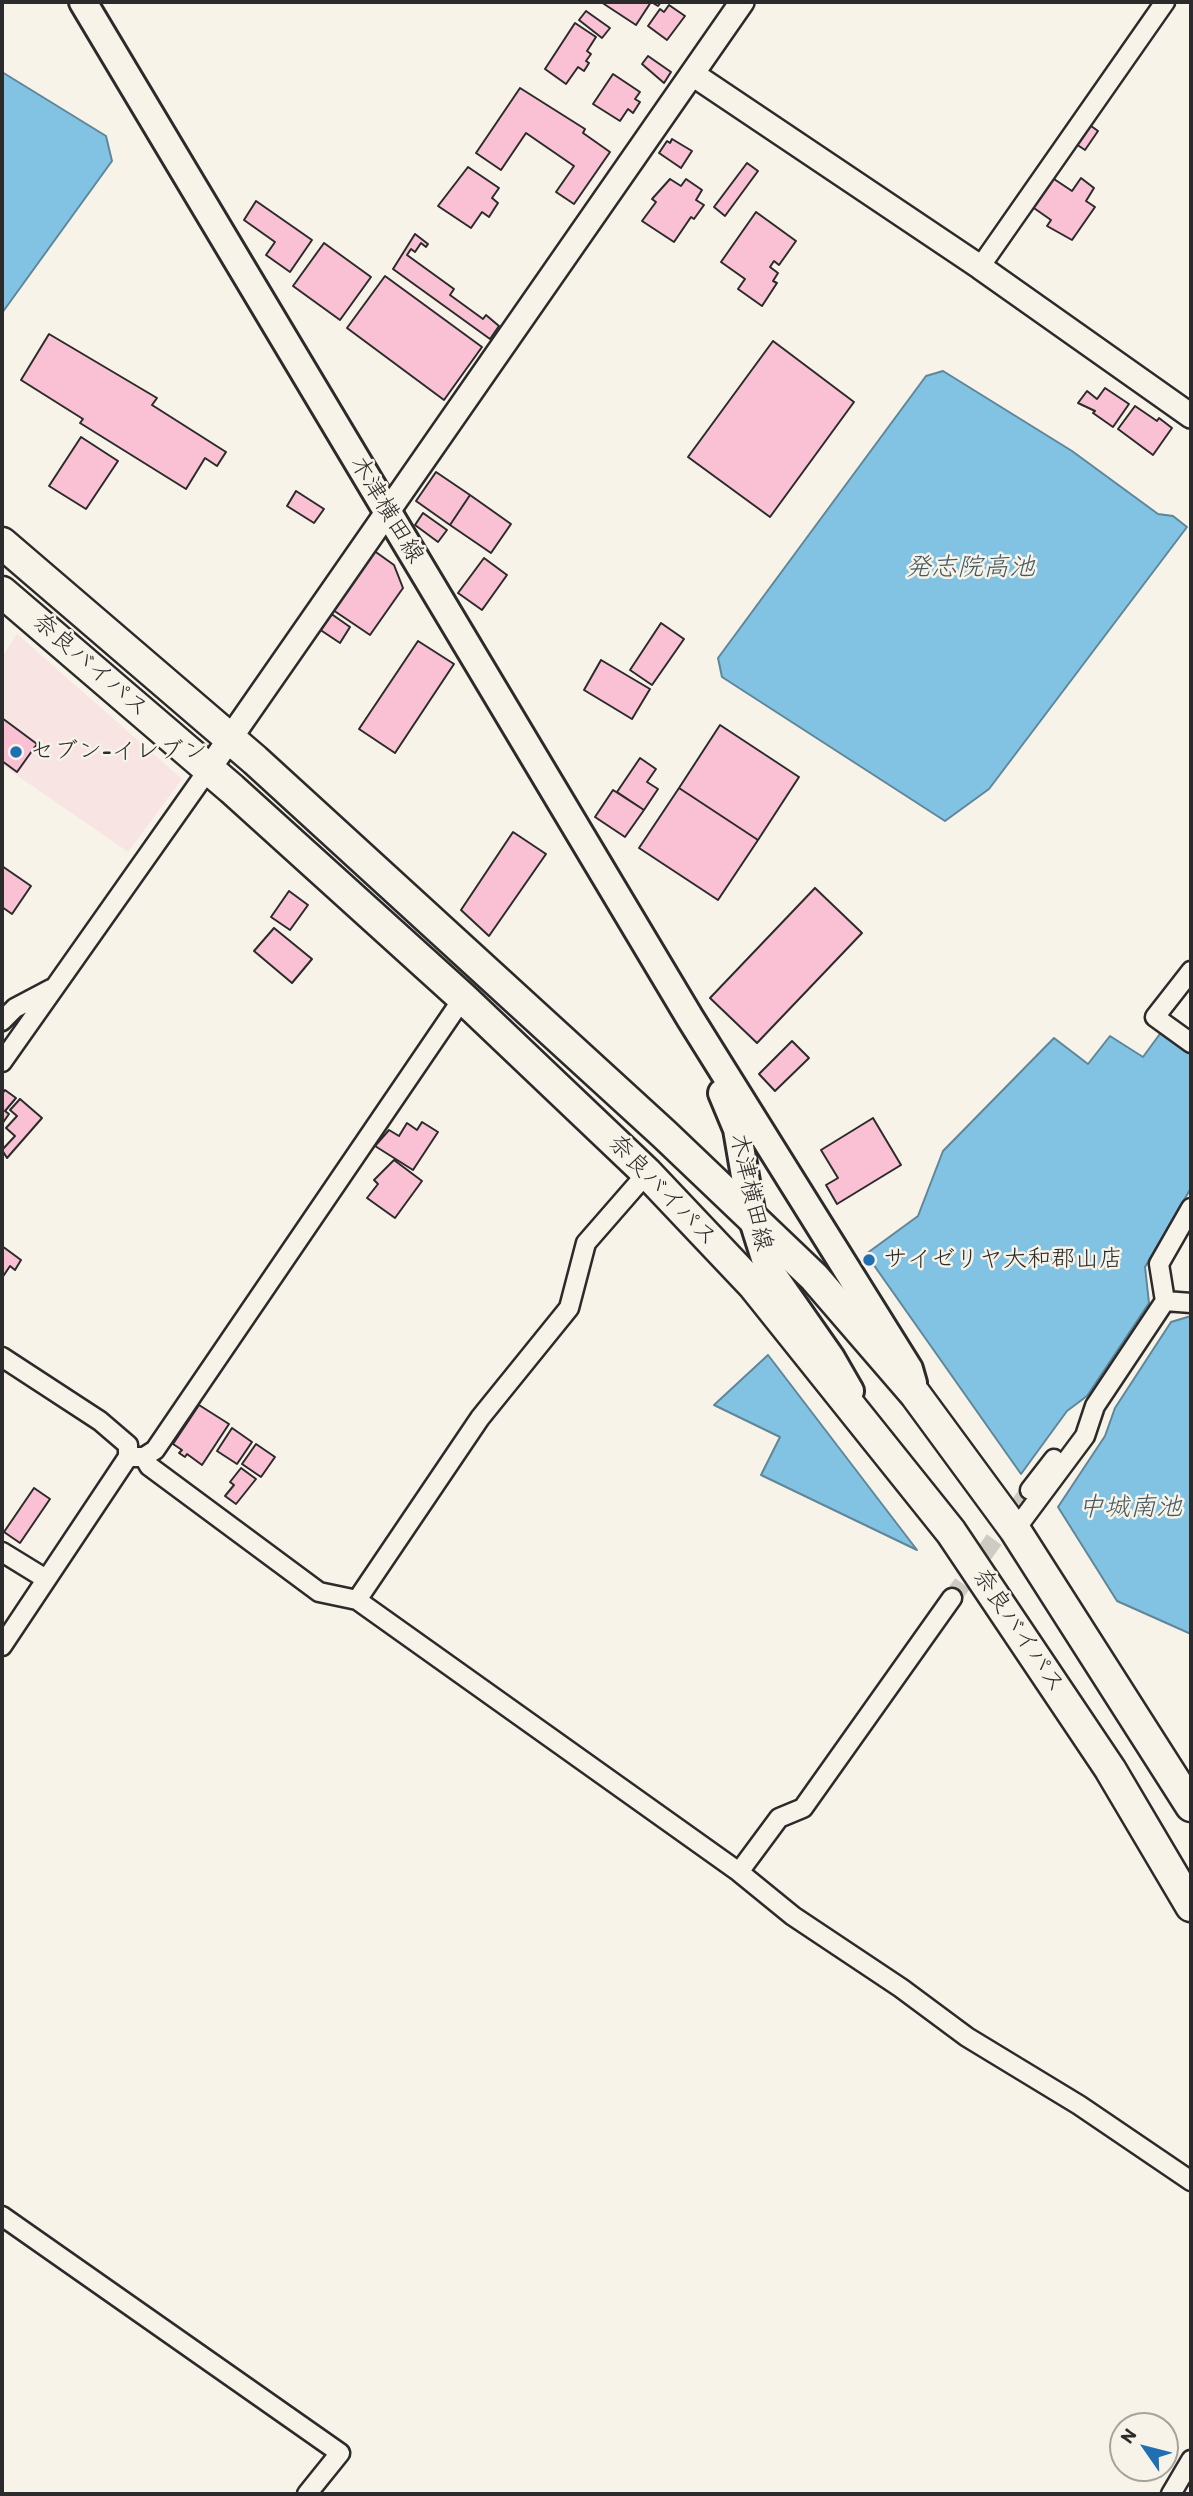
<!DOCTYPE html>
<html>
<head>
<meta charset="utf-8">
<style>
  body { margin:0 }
  #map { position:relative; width:1193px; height:2496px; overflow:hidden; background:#f7f3e8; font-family:Itim,sans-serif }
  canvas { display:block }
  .frame { position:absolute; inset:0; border:4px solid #2b2b2b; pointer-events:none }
  .north { position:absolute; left:1109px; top:2412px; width:70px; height:70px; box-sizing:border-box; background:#f7f3e8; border:2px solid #a5a39c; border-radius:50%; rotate:305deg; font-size:19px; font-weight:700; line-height:28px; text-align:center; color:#2b2b2b }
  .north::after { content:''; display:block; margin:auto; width:24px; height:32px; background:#1f6fb2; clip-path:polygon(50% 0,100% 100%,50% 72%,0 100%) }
</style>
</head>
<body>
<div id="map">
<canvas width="1193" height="2496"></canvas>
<div class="frame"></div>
<div class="north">N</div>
</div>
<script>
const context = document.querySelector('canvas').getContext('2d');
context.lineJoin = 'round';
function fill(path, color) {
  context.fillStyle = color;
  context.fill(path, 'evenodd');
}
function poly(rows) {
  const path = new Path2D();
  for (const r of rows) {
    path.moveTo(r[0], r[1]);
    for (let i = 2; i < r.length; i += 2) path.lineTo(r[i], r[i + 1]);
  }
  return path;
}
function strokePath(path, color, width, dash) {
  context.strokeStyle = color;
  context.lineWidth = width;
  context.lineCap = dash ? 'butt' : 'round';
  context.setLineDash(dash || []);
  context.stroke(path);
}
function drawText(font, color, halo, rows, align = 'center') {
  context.font = font + ' Itim,"Klee One",sans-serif';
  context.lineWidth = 5;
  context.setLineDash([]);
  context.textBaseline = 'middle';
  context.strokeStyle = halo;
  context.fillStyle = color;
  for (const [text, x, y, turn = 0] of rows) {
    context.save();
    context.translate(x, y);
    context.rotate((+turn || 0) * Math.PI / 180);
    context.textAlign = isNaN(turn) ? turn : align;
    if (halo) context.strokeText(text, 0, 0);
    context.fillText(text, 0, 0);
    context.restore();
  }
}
fill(poly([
  [17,634,182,779,128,852,2,765,2,657]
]), '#f8e4e2');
const water = poly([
  [2,72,106,136,112,161,2,313,2,72],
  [943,371,1072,451,1158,514,1173,516,1187,527,989,789,945,821,722,677,718,658,926,376,943,371],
  [1162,1031,1191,1052,1191,1188,1145,1267,1149,1303,1087,1396,1067,1411,1021,1474,866,1254,918,1216,943,1151,1054,1038,1088,1064,1110,1036,1143,1057,1162,1031],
  [1191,1316,1191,1634,1117,1601,1058,1507,1105,1436,1115,1408,1171,1322,1191,1316],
  [768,1355,917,1550,761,1475,780,1437,714,1405,768,1355]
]);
fill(water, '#82c3e3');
strokePath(water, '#5f8699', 2);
const building = poly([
  [601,2,661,2,658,6,651,2,636,25,601,2],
  [669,5,685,16,667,40,648,26,660,9,664,12,669,5],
  [586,11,610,28,602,38,579,20,586,11],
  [575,23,596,37,587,51,591,54,586,61,589,63,584,71,578,67,566,84,545,69,575,23],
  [648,56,671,72,664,83,642,64,648,56],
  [613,74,640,92,635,99,640,102,633,113,628,109,620,121,593,104,613,74],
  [520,88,585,129,583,133,610,152,574,204,556,192,574,166,526,133,501,170,476,153,520,88],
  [1087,123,1098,131,1085,150,1073,142,1087,123],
  [672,139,692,151,681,168,659,153,667,141,670,143,672,139],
  [747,163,758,171,725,216,714,207,747,163],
  [468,167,499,188,492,198,498,203,489,217,482,212,471,228,438,206,468,167],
  [1051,177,1072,191,1081,178,1094,188,1086,201,1095,207,1072,240,1047,226,1051,220,1031,206,1051,177],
  [670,179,681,186,686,179,702,190,696,200,704,205,694,219,691,217,674,242,642,221,656,202,652,199,670,179],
  [256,201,312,240,290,272,266,255,275,242,244,220,256,201],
  [756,212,796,241,779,265,774,261,770,267,778,273,773,281,777,283,762,306,738,289,745,279,721,262,756,212],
  [415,234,428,244,426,247,421,243,415,252,411,249,407,255,454,289,450,295,483,319,486,315,499,326,490,339,393,269,415,234],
  [324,243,371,277,340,320,293,286,324,243],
  [385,276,482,347,444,400,347,328,385,276],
  [49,334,157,398,152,405,226,452,217,466,205,458,186,489,80,423,83,419,21,380,49,334],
  [773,341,854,402,770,517,688,457,773,341],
  [1105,388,1129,404,1113,427,1093,413,1095,411,1078,403,1087,391,1097,399,1105,388],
  [1135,406,1157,421,1159,418,1172,428,1153,455,1118,429,1135,406],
  [81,437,118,461,86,509,49,486,81,437],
  [436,472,470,495,450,525,416,501,436,472],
  [296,491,324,509,314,523,287,506,296,491],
  [470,495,511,524,491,553,450,525,470,495],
  [423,513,447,530,438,542,415,525,423,513],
  [373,550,394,565,403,588,370,635,333,610,373,550],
  [484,558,507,575,482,610,458,593,484,558],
  [330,613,350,627,340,643,319,629,330,613],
  [661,623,684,639,652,685,630,670,661,623],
  [418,641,454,664,395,753,359,729,418,641],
  [601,660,650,689,632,719,584,690,601,660],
  [2,718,37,744,17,772,2,761,2,718],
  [720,725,799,777,758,840,679,788,720,725],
  [640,758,656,769,647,782,658,789,644,810,617,792,640,758],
  [679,788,758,840,718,900,639,848,679,788],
  [613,790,644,810,625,837,595,817,613,790],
  [513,832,546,854,489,936,461,910,513,832],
  [2,866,31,886,12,914,2,907,2,866],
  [815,888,862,933,757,1043,710,998,815,888],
  [289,891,308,905,290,930,271,917,289,891],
  [274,928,312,959,292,983,254,951,274,928],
  [792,1041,809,1058,775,1091,759,1074,792,1041],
  [5,1090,16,1098,5,1111,9,1114,2,1124,2,1094,5,1090],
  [20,1099,42,1118,7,1158,2,1150,15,1136,6,1128,17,1116,10,1110,20,1099],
  [873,1118,901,1165,837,1204,826,1185,838,1178,821,1150,873,1118],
  [422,1122,438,1132,413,1170,375,1146,389,1130,399,1136,407,1123,417,1130,422,1122],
  [394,1160,422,1181,395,1218,367,1198,378,1184,374,1180,394,1160],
  [2,1246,21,1260,15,1270,10,1266,2,1278,2,1246],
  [199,1405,229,1424,202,1465,187,1454,185,1457,179,1453,182,1450,173,1444,199,1405],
  [232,1428,252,1442,237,1464,217,1451,232,1428],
  [256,1444,275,1457,261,1477,242,1464,256,1444],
  [241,1468,256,1479,236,1504,225,1496,234,1485,230,1482,241,1468],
  [34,1488,50,1499,20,1543,4,1532,34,1488]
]);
fill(building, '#fac1d5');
strokePath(building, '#2b2b2b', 2);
strokePath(poly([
  [952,1598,1030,1490]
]), '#cecbc2', 18, [18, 9]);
const minor = poly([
  [980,267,1165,2],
  [1191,971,1155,1017,1191,1043],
  [2,1021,15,1008,51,989],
  [2,1062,208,770],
  [1165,1301,1191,1303],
  [2,1357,100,1421,128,1445,128,1457],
  [144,1457,149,1466,319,1592,357,1600,739,1872,793,1916,901,1988,967,2037,1079,2105,1191,2181],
  [1030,1490,1054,1459],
  [1015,1530,1085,1436,1095,1406,1165,1301,1159,1264,1191,1208],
  [2,1552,46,1579],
  [357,1600,480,1418,569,1308,586,1243,647,1173],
  [2,1646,128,1457,144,1457,155,1450,463,998],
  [739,1872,779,1818,803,1808,952,1598],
  [2,2216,340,2453,307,2494],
  [1171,2494,1191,2460]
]);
const tertiary = poly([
  [694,75,980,267,1191,416],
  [208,770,742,2]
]);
const secondary = poly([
  [83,2,690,1018,909,1369,913,1383],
  [722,1093,737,1129,752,1217,768,1268,831,1358,850,1391]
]);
const trunk = poly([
  [2,543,255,760,664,1134,814,1277,915,1394,1015,1530,1191,1806],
  [2,592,232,789,463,998,647,1173,754,1286,951,1532,1110,1769,1191,1906]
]);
strokePath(minor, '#2b2b2b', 23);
strokePath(tertiary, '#2b2b2b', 28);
strokePath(secondary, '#2b2b2b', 32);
strokePath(trunk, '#2b2b2b', 35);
strokePath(minor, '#f7f3e8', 18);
strokePath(tertiary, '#f7f3e8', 23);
strokePath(secondary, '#f7f3e8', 26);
strokePath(trunk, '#f7f3e8', 30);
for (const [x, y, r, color] of [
  [16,752,7,"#1f6fb2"],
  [869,1260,7,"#1f6fb2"]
]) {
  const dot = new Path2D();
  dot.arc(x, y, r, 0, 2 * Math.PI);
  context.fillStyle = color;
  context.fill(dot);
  strokePath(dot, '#f7f3e8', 2.5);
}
drawText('24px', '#2b2b2b', '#f7f3e8', [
  ["木津横田線",386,510,59],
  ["奈良バイパス",90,666,41],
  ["奈良バイパス",662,1191,46],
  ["木津横田線",750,1192,77],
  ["奈良バイパス",1018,1631,56]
]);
drawText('24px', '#2b2b2b', '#f7f3e8', [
  ["セブン-イレブン",30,752],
  ["サイゼリヤ大和郡山店",883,1260]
], 'left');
drawText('italic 26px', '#455962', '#f7f3e8', [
  ["発志院高池",970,568],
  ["中城南池",1130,1508]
]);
</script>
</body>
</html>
